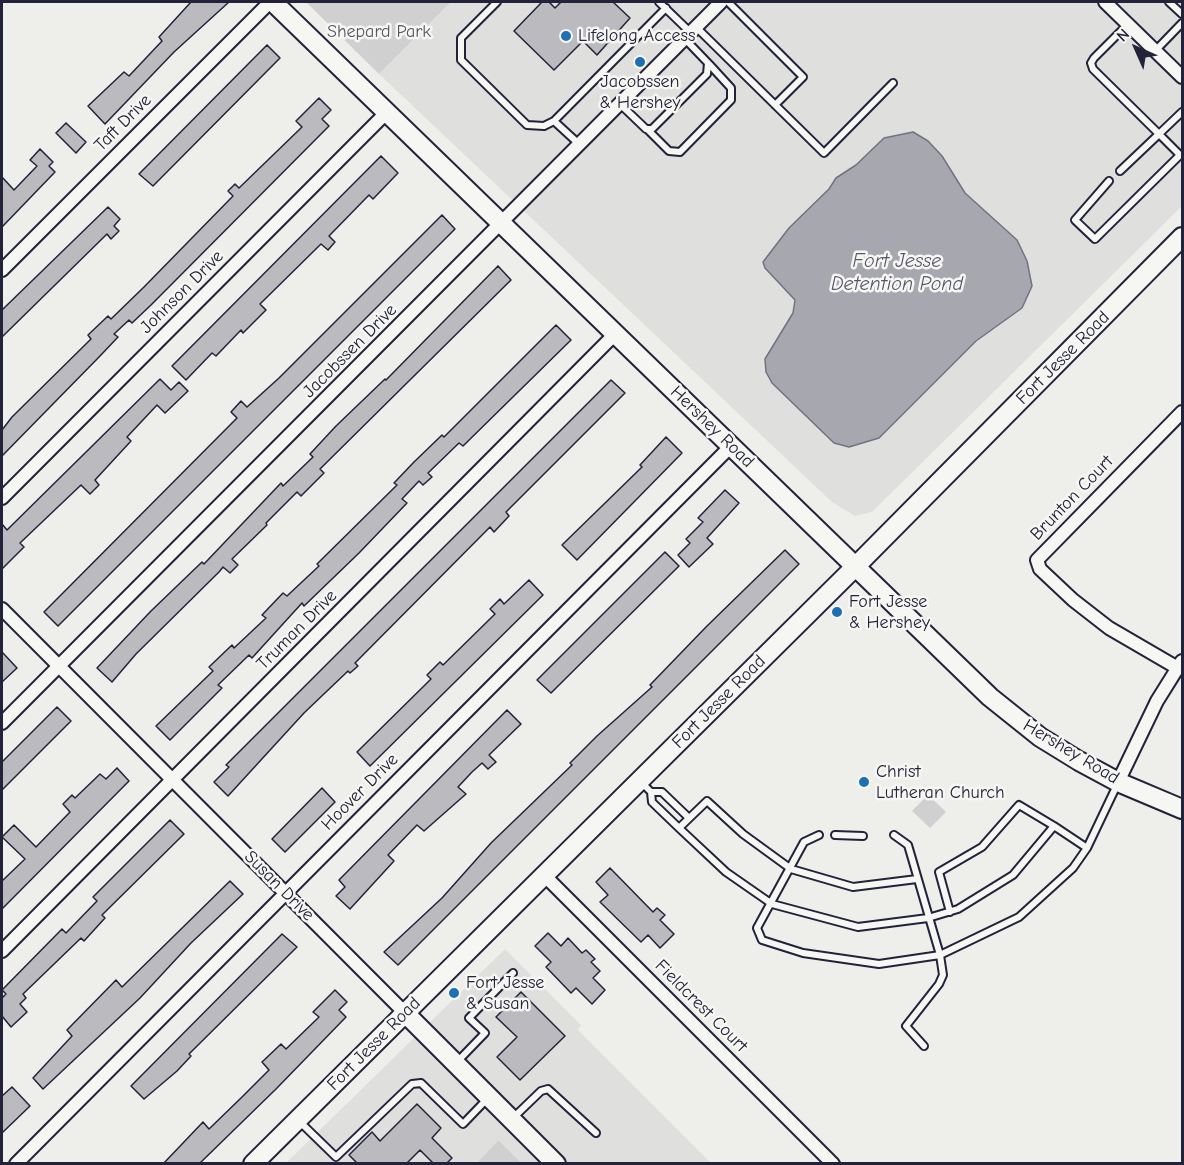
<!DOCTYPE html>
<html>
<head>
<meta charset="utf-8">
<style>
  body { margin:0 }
  #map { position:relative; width:1184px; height:1165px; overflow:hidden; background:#eeeeeb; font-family:"Comic Neue",sans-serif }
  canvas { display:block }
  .frame { position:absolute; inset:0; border:3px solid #22223b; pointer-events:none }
  .north { position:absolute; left:1106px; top:18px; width:60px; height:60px; -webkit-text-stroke:4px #f6f6f2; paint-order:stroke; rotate:315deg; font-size:16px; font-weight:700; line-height:24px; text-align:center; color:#22223b }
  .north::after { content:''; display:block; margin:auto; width:21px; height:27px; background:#22223b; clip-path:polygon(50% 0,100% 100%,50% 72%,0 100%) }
</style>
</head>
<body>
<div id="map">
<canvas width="1184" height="1165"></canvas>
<div class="frame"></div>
<div class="north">N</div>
</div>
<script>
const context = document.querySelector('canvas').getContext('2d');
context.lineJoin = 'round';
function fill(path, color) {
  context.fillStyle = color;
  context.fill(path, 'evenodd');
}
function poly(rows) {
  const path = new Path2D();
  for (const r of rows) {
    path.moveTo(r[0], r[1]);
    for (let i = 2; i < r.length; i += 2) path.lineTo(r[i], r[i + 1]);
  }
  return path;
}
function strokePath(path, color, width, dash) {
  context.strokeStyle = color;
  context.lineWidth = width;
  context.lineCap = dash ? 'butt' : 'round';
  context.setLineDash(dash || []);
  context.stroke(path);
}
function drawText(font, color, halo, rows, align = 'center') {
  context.font = font + ' "Comic Neue",sans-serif';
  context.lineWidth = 5;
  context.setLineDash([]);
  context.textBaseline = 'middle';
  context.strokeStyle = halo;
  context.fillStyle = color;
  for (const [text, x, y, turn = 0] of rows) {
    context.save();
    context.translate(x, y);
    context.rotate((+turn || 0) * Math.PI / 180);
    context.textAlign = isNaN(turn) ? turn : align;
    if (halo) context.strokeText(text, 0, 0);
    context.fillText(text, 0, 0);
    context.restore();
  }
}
fill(poly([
  [451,2,1182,2,1182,206,872,512,855,516,832,502,379,74],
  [505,949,581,1025,578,1030,711,1163,285,1164]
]), '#dfdfde');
fill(poly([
  [306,2,451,2,379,74],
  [928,795,946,812,930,828,912,811],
  [498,1141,499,1141,521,1163,477,1163]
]), '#d0d0d1');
const water = poly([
  [913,132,928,141,942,156,965,193,1017,240,1027,261,1032,286,1022,308,976,341,879,438,849,447,834,443,772,383,766,372,765,359,793,313,795,300,765,268,763,262,789,228,829,189,836,178,856,165,884,138,913,132]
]);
fill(water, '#a7a7af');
strokePath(water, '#727281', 1.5);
const building = poly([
  [191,2,229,2,174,52,105,124,88,106,124,72,129,76,162,41,159,37,191,2],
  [542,2,549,2,555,8,561,2,613,2,630,18,597,55,583,41,554,70,514,31,542,2],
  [267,45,280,58,153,186,139,174,267,45],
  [319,98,331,110,322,119,329,126,151,305,132,323,129,320,114,334,118,337,100,356,2,456,2,430,12,417,91,339,88,335,108,316,111,319,144,287,233,196,228,191,235,184,239,188,302,127,296,121,319,98],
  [66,123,86,142,76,153,56,133,66,123],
  [40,149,53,162,49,166,55,172,2,227,2,177,14,190,37,166,30,160,40,149],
  [381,156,398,173,373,199,369,195,329,236,335,242,328,250,321,244,260,304,266,310,243,333,241,330,216,356,212,353,186,380,172,366,381,156],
  [108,207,120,219,114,226,119,231,111,239,107,234,2,337,2,310,108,207],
  [442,215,455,229,58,626,44,612,237,418,231,412,241,401,247,407,279,378,442,215],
  [498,266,511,280,320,469,324,473,301,496,297,492,266,523,267,525,232,559,238,565,230,573,223,567,219,572,136,654,112,682,97,668,151,611,202,562,204,564,281,483,283,486,313,457,310,454,336,426,385,379,386,380,498,266],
  [556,325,571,340,463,446,459,443,428,473,432,477,423,485,419,481,402,499,407,503,359,553,304,606,302,603,252,658,249,655,218,685,222,688,170,740,156,726,213,671,209,667,232,645,234,648,266,618,262,615,283,593,287,596,319,566,317,564,397,485,394,483,414,462,442,435,444,437,556,325],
  [160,379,171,390,179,382,188,391,165,413,157,405,127,437,131,441,95,480,99,485,90,494,81,485,20,543,24,547,2,569,2,524,7,530,160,379],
  [611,380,625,393,506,512,509,516,494,532,490,527,355,663,358,666,350,673,348,671,304,713,228,796,214,782,229,767,226,765,611,380],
  [666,437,682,453,577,560,562,545,642,467,640,465,666,437],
  [725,490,739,503,707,538,713,544,689,567,678,555,690,543,686,539,703,522,698,518,725,490],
  [785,550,799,564,398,965,384,952,442,898,491,843,572,765,570,763,597,736,652,687,650,685,706,627,785,550],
  [665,552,679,566,551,693,537,680,665,552],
  [529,580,543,595,370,766,357,752,431,679,427,675,440,662,443,665,495,614,490,609,500,599,504,604,529,580],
  [2,652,17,668,2,682,2,652],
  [57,707,71,721,2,790,2,762,57,707],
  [507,710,521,724,489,755,496,762,488,769,482,763,472,772,458,787,466,794,424,831,417,825,388,855,394,861,350,909,336,896,345,887,339,880,507,710],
  [117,768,129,781,2,909,2,881,25,859,2,837,14,825,36,847,70,812,63,804,72,795,75,798,100,774,106,779,117,768],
  [322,788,335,802,285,852,272,839,322,788],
  [170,820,184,834,102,915,105,918,84,941,81,938,23,994,26,998,20,1004,27,1012,11,1027,2,1016,2,998,6,994,2,990,62,929,66,933,97,901,93,897,170,820],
  [610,868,653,912,657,908,665,915,660,920,674,934,660,948,648,935,641,942,600,902,608,895,596,882,610,868],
  [230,881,243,894,191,943,140,998,43,1089,33,1078,72,1036,67,1030,116,980,122,987,230,881],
  [548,933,561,946,568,938,582,953,586,950,595,959,591,962,600,971,593,978,605,990,592,1004,576,988,571,993,546,967,551,962,535,946,548,933],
  [282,934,297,947,189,1054,191,1056,177,1071,144,1099,131,1086,282,934],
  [335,990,347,1002,339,1010,346,1017,276,1089,199,1164,163,1164,203,1122,209,1129,241,1098,269,1070,262,1062,281,1044,286,1049,319,1017,313,1012,335,990],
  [521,992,565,1036,520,1080,497,1057,517,1037,496,1017,521,992],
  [12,1087,30,1106,2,1133,2,1096,12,1087],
  [417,1104,441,1128,432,1138,452,1158,446,1164,434,1164,420,1150,406,1164,358,1164,349,1155,372,1132,380,1141,417,1104]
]);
fill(building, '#bbbbbf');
strokePath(building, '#22223b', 1.5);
const lane = poly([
  [497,2,461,38,461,60,527,125,544,126,554,121,579,144],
  [659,2,690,32],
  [728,2,803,77,775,105],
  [1169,2,1182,14],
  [1128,24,1094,58,1091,63,1093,69,1159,134,1182,112],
  [696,27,824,153,893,83],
  [1155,51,1182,23],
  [620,104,646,129,652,129,707,74,708,63,684,38],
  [554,121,666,8],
  [647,129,669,151,680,152,731,100,731,88,709,64],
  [1109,181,1075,220,1095,239,1180,155,1159,134,1120,171],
  [642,783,651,792,652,802,679,828,726,872,772,904,858,927,928,918,958,909,1013,875,1054,826,1087,848],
  [651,792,662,792,689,818],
  [679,828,707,801,743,834,791,869,853,887,917,879],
  [819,835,804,842,757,928,762,940,803,953,879,964,940,955,1019,917,1073,868,1087,848,1117,785],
  [835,835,863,836],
  [894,835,908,845,940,955,943,975,939,984,906,1026,924,1046],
  [950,912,939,872,982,847,1019,805,1054,826],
  [456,1063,485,1033,469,1018,513,973],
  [512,1119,541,1091,548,1089,596,1133],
  [300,1122,336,1157,412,1084,421,1083,463,1124,488,1098]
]);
const street = poly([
  [1105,2,1182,77],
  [2,270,270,2],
  [2,498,387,112],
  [2,609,405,1013],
  [1176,667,1109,628,1073,600,1040,569,1037,560,1182,412],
  [2,723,721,2],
  [1118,782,1157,701,1182,661],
  [544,875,833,1164],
  [2,951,616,333],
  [16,1164,731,446]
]);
const secondary = poly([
  [273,2,990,697,1040,737,1079,761,1118,782,1182,809],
  [405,1013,556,1164],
  [253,1164,854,568,1182,237]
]);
strokePath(lane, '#22223b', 10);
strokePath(street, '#22223b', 16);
strokePath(secondary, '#22223b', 22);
strokePath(lane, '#f6f6f2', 6);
strokePath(street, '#f6f6f2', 12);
strokePath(secondary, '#f6f6f2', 18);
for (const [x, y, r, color] of [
  [566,36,6,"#1f6fb2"],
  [640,62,6,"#1f6fb2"],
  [837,612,6,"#1f6fb2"],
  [864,782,6,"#1f6fb2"],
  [454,993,6,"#1f6fb2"]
]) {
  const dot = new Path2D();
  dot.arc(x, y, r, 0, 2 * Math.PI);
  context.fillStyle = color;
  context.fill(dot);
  strokePath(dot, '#f6f6f2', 2);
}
drawText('18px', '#565668', '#f6f6f2', [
  ["Shepard Park",379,32]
]);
drawText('18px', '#22223b', '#f6f6f2', [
  ["Lifelong Access",578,36],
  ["Jacobssen",640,82,"center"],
  ["& Hershey",640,103,"center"],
  ["Fort Jesse",849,602],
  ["& Hershey",849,623],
  ["Christ",876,772],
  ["Lutheran Church",876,793],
  ["Fort Jesse",466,983],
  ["& Susan",466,1004]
], 'left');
drawText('18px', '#22223b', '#f6f6f2', [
  ["Taft Drive",123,123,-45],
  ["Johnson Drive",182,292,-45],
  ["Jacobssen Drive",350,351,-45],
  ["Fort Jesse Road",1063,358,-45],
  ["Hershey Road",712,427,44],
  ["Brunton Court",1072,498,-46],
  ["Truman Drive",297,630,-45],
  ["Fort Jesse Road",719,702,-45],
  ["Hershey Road",1071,752,31],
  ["Hoover Drive",360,792,-45],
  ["Susan Drive",279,886,45],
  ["Fieldcrest Court",701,1006,45],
  ["Fort Jesse Road",374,1044,-45]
]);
drawText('italic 20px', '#575769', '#f6f6f2', [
  ["Fort Jesse",897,261],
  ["Detention Pond",897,284]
]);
</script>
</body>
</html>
